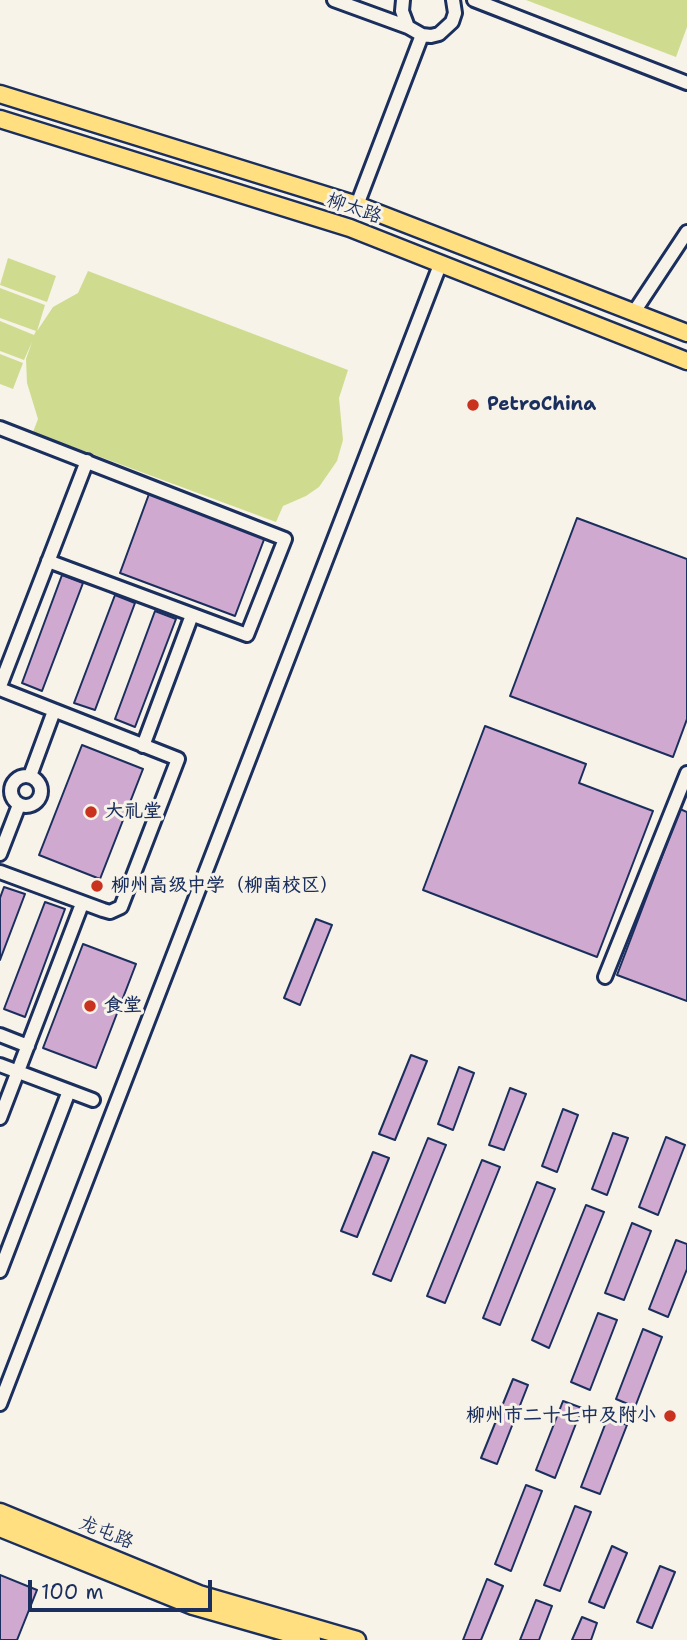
<!DOCTYPE html>
<html>
<head>
<meta charset="utf-8">
<style>
  body { margin:0 }
  #map { position:relative; width:687px; height:1640px; overflow:hidden; background:#f7f3e8; font-family:"Shantell Sans",sans-serif }
  canvas { display:block }
  .scale { position:absolute; left:28px; top:1580px; width:184px; height:32px; box-sizing:border-box; border:4px solid #1b2f5e; border-top:0; padding-left:9px; font-size:21px; line-height:24px; white-space:nowrap; color:#1b2f5e; -webkit-text-stroke:5px #f7f3e8; paint-order:stroke }
</style>
</head>
<body>
<div id="map">
<canvas width="687" height="1640"></canvas>
<div class="scale">100 m</div>
</div>
<script>
const context = document.querySelector('canvas').getContext('2d');
context.lineJoin = 'round';
function fill(path, color) {
  context.fillStyle = color;
  context.fill(path, 'evenodd');
}
function poly(rows) {
  const path = new Path2D();
  for (const r of rows) {
    if (r.length === 3) {
      path.moveTo(r[0] + r[2], r[1]);
      path.arc(r[0], r[1], r[2], 0, 2 * Math.PI);
      continue;
    }
    path.moveTo(r[0], r[1]);
    for (let i = 2; i < r.length; i += 2) path.lineTo(r[i], r[i + 1]);
  }
  return path;
}
function strokePath(path, color, width, dash) {
  context.strokeStyle = color;
  context.lineWidth = width;
  context.lineCap = dash ? 'butt' : 'round';
  context.setLineDash(dash || []);
  context.stroke(path);
}
function drawText(font, color, halo, rows, align = 'center') {
  context.font = font + ' "Shantell Sans","LXGW WenKai TC",sans-serif';
  context.lineWidth = 6;
  context.setLineDash([]);
  context.textBaseline = 'middle';
  context.strokeStyle = halo;
  context.fillStyle = color;
  for (const [text, x, y, turn = 0] of rows) {
    context.save();
    context.translate(x, y);
    context.rotate((+turn || 0) * Math.PI / 180);
    context.textAlign = isNaN(turn) ? turn : align;
    if (halo) context.strokeText(text, 0, 0);
    context.fillText(text, 0, 0);
    context.restore();
  }
}
fill(poly([
  [526,0,687,0,687,27,676,57],
  [8,258,56,276,47,302,0,285],
  [88,271,348,370,339,398,343,440,337,461,319,487,306,496,283,506,276,522,33,432,38,419,27,383,26,359,32,342,24,360,0,351,0,321,34,335,36,331,0,318,0,288,45,305,37,331,53,307,78,293],
  [0,354,23,363,13,389,0,384]
]), '#cfdc8f');
const building = poly([
  [149,494,265,537,235,616,120,573,149,494],
  [577,518,687,559,687,719,673,757,510,696,577,518],
  [62,575,83,583,42,691,22,683,62,575],
  [115,595,135,603,95,710,74,703,115,595],
  [155,611,176,619,135,727,115,719,155,611],
  [485,726,586,764,579,783,653,811,597,957,423,890,485,726],
  [82,745,143,769,100,879,39,855,82,745],
  [680,809,687,812,687,1001,617,975,680,809],
  [4,887,25,894,0,960,0,898,4,887],
  [45,902,65,909,25,1017,4,1009,45,902],
  [316,919,332,925,300,1005,284,998,316,919],
  [83,944,136,964,96,1068,43,1048,83,944],
  [411,1055,427,1061,395,1140,379,1134,411,1055],
  [459,1067,474,1073,453,1130,438,1124,459,1067],
  [510,1088,526,1094,504,1150,489,1145,510,1088],
  [563,1109,578,1115,557,1172,542,1166,563,1109],
  [613,1133,628,1138,607,1195,592,1189,613,1133],
  [666,1137,685,1145,658,1215,639,1207,666,1137],
  [428,1138,446,1145,391,1281,373,1274,428,1138],
  [373,1152,389,1158,357,1237,341,1231,373,1152],
  [482,1160,500,1167,445,1303,427,1296,482,1160],
  [537,1182,555,1189,500,1325,483,1318,537,1182],
  [586,1205,604,1212,549,1348,532,1340,586,1205],
  [632,1223,651,1231,624,1300,605,1293,632,1223],
  [676,1240,687,1244,687,1269,668,1317,649,1309,676,1240],
  [598,1313,617,1320,590,1390,571,1382,598,1313],
  [643,1329,662,1337,635,1407,616,1399,643,1329],
  [513,1379,528,1385,497,1464,481,1458,513,1379],
  [563,1401,582,1408,555,1478,536,1470,563,1401],
  [608,1417,627,1425,600,1494,581,1487,608,1417],
  [526,1485,542,1491,511,1571,495,1564,526,1485],
  [575,1506,591,1512,560,1591,544,1585,575,1506],
  [612,1546,627,1553,604,1608,589,1602,612,1546],
  [660,1566,675,1572,652,1628,637,1622,660,1566],
  [0,1575,37,1590,17,1640,0,1640,0,1575],
  [487,1579,503,1586,481,1640,463,1640,487,1579],
  [536,1600,552,1606,539,1640,520,1640,536,1600],
  [582,1617,597,1623,591,1640,572,1640,582,1617]
]);
fill(building, '#cfa9d0');
strokePath(building, '#1b2f5e', 2);
const minor = poly([
  [334,0,408,27,422,35,431,36,439,34,452,22,455,13,453,0],
  [403,0,402,11,408,27],
  [474,0,687,83],
  [357,205,422,35],
  [634,312,687,232],
  [0,428,285,539,247,635,48,561],
  [0,686,87,461],
  [0,689,178,759,121,907,110,912,103,910,0,872],
  [143,746,192,615],
  [26,791,15],
  [30,776,54,711],
  [0,854,19,805],
  [605,977,687,773],
  [0,1035,28,1046],
  [0,1065,93,1100],
  [0,1118,82,904],
  [0,1271,69,1091],
  [0,1404,440,265]
]);
const major = poly([
  [0,94,357,205,687,333],
  [0,119,350,228,687,361],
  [0,1512,199,1594,357,1640],
  [0,1528,193,1606,312,1640]
]);
strokePath(minor, '#1b2f5e', 18);
strokePath(major, '#1b2f5e', 21);
strokePath(minor, '#f7f3e8', 12);
strokePath(major, '#ffdf80', 16);
for (const [x, y, r, color] of [
  [473,405,7,"#c8321e"],
  [91,812,7,"#c8321e"],
  [97,886,7,"#c8321e"],
  [90,1006,7,"#c8321e"],
  [670,1416,7,"#c8321e"]
]) {
  const dot = new Path2D();
  dot.arc(x, y, r, 0, 2 * Math.PI);
  context.fillStyle = color;
  context.fill(dot);
  strokePath(dot, '#f7f3e8', 2.5);
}
drawText('19px', '#1b2f5e', '#f7f3e8', [
  ["柳太路",354,209,19],
  ["龙屯路",106,1533,22]
]);
drawText('bold 19px', '#1b2f5e', '#f7f3e8', [
  ["PetroChina",487,405],
  ["大礼堂",105,812],
  ["柳州高级中学（柳南校区）",111,886],
  ["食堂",104,1006],
  ["柳州市二十七中及附小",656,1416,"right"]
], 'left');
</script>
</body>
</html>
